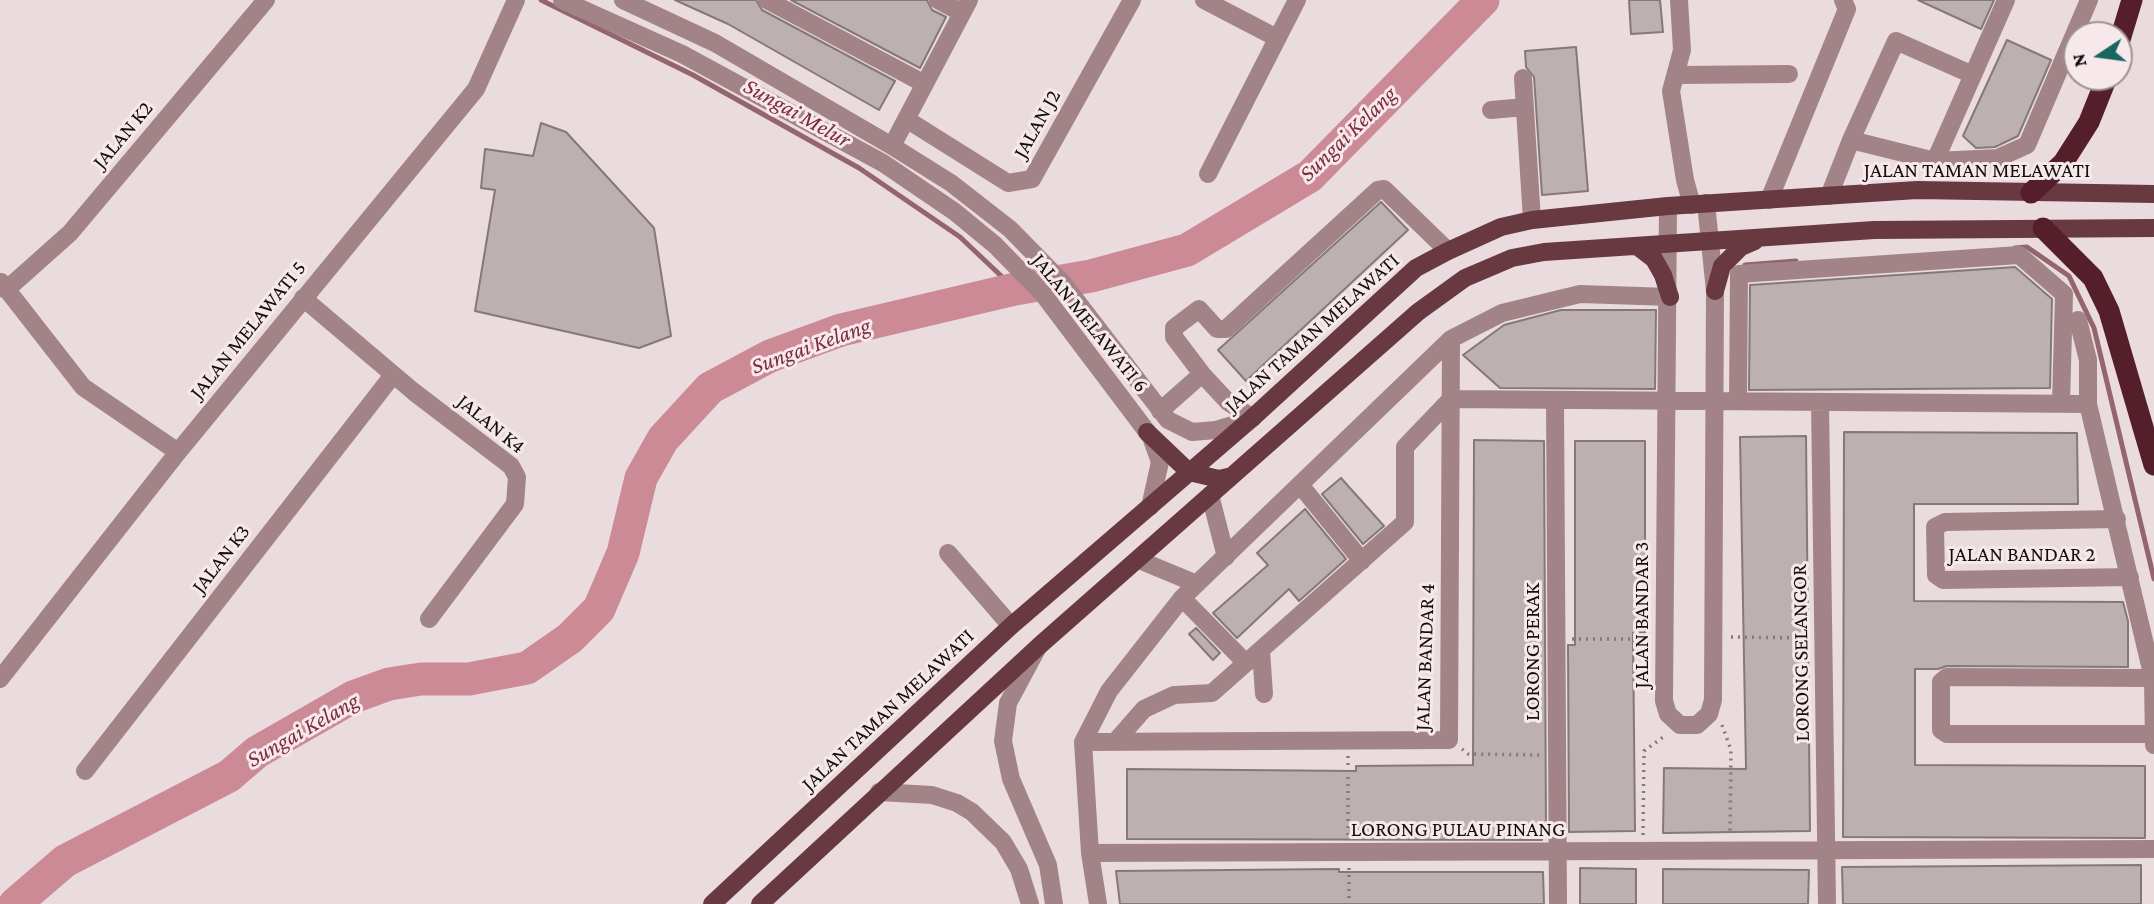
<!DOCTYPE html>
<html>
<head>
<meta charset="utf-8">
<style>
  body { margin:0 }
  #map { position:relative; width:2154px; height:904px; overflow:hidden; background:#eadcde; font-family:"Crimson Pro",serif }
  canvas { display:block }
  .north { position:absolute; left:2063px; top:21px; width:70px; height:70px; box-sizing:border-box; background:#f7e9eb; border:2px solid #9c9293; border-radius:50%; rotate:257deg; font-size:19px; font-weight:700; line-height:28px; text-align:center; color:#130f0f }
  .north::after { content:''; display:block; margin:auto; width:24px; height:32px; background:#196661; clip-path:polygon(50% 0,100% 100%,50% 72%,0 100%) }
</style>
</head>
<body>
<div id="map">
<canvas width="2154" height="904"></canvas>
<div class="north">N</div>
</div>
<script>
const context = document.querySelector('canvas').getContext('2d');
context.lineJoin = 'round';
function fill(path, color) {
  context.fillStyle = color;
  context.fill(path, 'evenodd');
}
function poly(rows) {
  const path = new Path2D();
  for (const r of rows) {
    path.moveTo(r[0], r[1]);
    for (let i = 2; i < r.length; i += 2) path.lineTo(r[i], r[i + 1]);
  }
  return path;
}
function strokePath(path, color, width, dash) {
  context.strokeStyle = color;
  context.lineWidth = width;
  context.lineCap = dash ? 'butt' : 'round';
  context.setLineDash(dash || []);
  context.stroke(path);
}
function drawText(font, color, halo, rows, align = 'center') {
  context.font = font + ' "Crimson Pro",serif';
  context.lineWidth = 6;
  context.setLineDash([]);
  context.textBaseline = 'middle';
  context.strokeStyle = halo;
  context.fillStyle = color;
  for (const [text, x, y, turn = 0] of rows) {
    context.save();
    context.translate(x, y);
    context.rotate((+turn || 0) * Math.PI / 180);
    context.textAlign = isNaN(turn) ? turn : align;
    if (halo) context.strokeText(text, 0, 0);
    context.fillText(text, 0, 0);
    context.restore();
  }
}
const water = poly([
  [1470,0,1492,0,1470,35,1427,69,1416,61,1431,40,1470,0]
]);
fill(water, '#cb8a95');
strokePath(water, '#94656d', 2);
strokePath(poly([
  [541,0,693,75,859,168,960,237,1015,289],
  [2015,248,2027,247,2069,276,2094,328,2154,579],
  [1745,265,1796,261]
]), '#94656d', 5);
strokePath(poly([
  [15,904,65,861,229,776,257,752,353,697,389,684,421,679,469,679,527,668,570,638,599,609,623,553,641,478,663,439,710,388,770,356,841,330,1015,289,1091,276,1187,250,1310,176,1483,0]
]), '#cb8a95', 33);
const building = poly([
  [675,0,756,0,762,10,895,81,879,110,728,24,675,0],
  [791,0,927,0,932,10,946,17,920,68,791,0],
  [1629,0,1660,0,1663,32,1631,34,1629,0],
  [1918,0,1994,0,1981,29,1918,0],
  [2007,40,2051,60,2018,136,1995,147,1976,148,1963,136,2007,40],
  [1576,47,1588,191,1542,195,1534,77,1526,67,1525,51,1576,47],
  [541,123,566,132,654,228,671,336,639,348,475,311,495,190,481,188,485,149,533,156,541,123],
  [1381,202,1408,230,1246,381,1218,350,1381,202],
  [2015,267,2052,299,2050,388,1749,390,1750,285,2015,267],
  [1561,310,1656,310,1655,389,1500,388,1463,355,1504,325,1561,310],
  [1844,432,2077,433,2078,504,1914,504,1914,601,2123,602,2128,621,2128,667,1947,666,1938,669,1915,669,1915,765,2145,766,2145,838,1843,837,1844,432],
  [1806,436,1810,831,1663,833,1664,768,1746,769,1740,437,1806,436],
  [1474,440,1544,441,1546,832,1542,832,1542,840,1127,839,1127,769,1356,771,1356,766,1473,765,1474,440],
  [1575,441,1645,441,1645,633,1633,633,1635,831,1569,832,1568,645,1575,645,1575,441],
  [1341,478,1384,526,1363,544,1322,494,1341,478],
  [1305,509,1346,559,1299,601,1289,589,1237,638,1213,613,1268,565,1257,553,1305,509],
  [1196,628,1220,653,1213,660,1189,634,1196,628],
  [2141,865,2141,904,1843,904,1842,867,2141,865],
  [1580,868,1636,869,1636,904,1580,904,1580,868],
  [1339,869,1339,872,1543,872,1544,904,1120,904,1116,871,1339,869],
  [1663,869,1809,870,1808,904,1663,904,1663,869]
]);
fill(building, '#bdb0b1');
strokePath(building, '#84787a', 2);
strokePath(poly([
  [1731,637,1808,638],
  [1572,639,1648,639],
  [1722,725,1731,750,1730,835],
  [1462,749,1468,754,1540,755],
  [1348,756,1348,835],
  [1643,835,1644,751,1666,735],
  [1349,868,1349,904]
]), '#837a7b', 3.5, [2, 5]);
strokePath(poly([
  [562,0,682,54,883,163,955,212,995,245,1043,294,1151,437,1160,462,1150,507],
  [623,0,715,43,892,146,951,183,1010,229,1062,282,1168,420,1192,432,1216,430,1250,420],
  [767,0,925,84],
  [938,0,962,13],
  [1204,0,1277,38],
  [1679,0,1682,50,1671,91,1685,180,1692,205],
  [1678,75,1789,74],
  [1523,78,1532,220],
  [1491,110,1525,107],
  [906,119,1008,183,1032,179,1132,0],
  [1851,140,1896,41,1973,75],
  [892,146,969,0],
  [1935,161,2006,0],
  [1208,174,1297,0],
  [1829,196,1851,140,1935,161,1998,158,2027,145,2089,0],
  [1769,200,1847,9,1843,0],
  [1668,206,1664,701,1668,714,1680,725,1697,725,1709,714,1713,700,1715,291,1706,203],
  [1,282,83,387,178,452],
  [6,290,70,233,266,0],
  [303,298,414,392,511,466,517,477,515,504,429,619],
  [2078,320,2088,360,2088,404,2153,678,2154,745],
  [1555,400,1558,904],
  [1738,401,1739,274,2019,255,2064,294,2061,403],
  [1820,402,1827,904],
  [1160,411,1202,374],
  [1253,418,1228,402,1202,374,1174,337,1174,328,1199,309,1217,329,1226,329,1378,190,1384,189,1448,251],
  [1301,486,1362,561],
  [1210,495,1226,557],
  [2117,519,1945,522,1935,527,1936,575,1943,580,2130,577],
  [948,553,1011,626],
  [1139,560,1197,584],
  [1182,598,1246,663],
  [1037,649,1008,703,1003,741,1011,779,1048,865,1054,904],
  [1261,651,1264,694],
  [2153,678,1947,677,1941,682,1941,730,1947,734,2154,734],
  [0,679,178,452,476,89,516,0],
  [1083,742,1449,740,1451,339],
  [1115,742,1144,709,1174,695,1212,693,1405,522,1405,447,1451,399,2088,404],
  [85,771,393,375],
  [879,792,932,795,957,803,972,812,1003,842,1019,869,1030,904],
  [1090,853,2154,849],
  [1098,904,1090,853,1083,742,1109,691,1182,598,1451,339,1502,313,1580,294,1670,297]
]), '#a28488', 18);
strokePath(poly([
  [1637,246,1654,259,1663,275,1670,297],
  [1715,291,1722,266,1741,247,1755,241],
  [1147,432,1189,472,1219,479,1232,476],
  [712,904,1011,626,1250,420,1416,268,1448,251,1501,227,1532,220,1668,206,1917,190,2154,194],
  [760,904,1039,646,1418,312,1465,278,1512,258,1544,252,1874,230,2154,228]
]), '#693942', 18);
strokePath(poly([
  [2119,43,2132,0],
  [2031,193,2063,163,2089,122,2107,77],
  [2043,228,2093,278,2109,311,2154,465]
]), '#541e2a', 21);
drawText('21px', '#130f0f', '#f7e9eb', [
  ["JALAN J2",1037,124,-61],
  ["JALAN K2",123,135,-50],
  ["JALAN TAMAN MELAWATI",1977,171],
  ["JALAN MELAWATI 6",1090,323,51],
  ["JALAN MELAWATI 5",248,330,-51],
  ["JALAN TAMAN MELAWATI",1312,333,-42],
  ["JALAN K4",491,424,39],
  ["JALAN BANDAR 2",2022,555],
  ["JALAN K3",221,559,-52],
  ["JALAN BANDAR 3",1642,615,-90],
  ["LORONG PERAK",1533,652,-90],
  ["LORONG SELANGOR",1801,653,-91],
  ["JALAN BANDAR 4",1425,657,-88],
  ["JALAN TAMAN MELAWATI",888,710,-43],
  ["LORONG PULAU PINANG",1458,830]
]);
drawText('italic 23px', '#7b2c3f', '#f7e9eb', [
  ["Sungai Melur",797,113,29],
  ["Sungai Kelang",1348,134,-44],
  ["Sungai Kelang",811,346,-20],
  ["Sungai Kelang",303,730,-30]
]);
</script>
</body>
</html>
